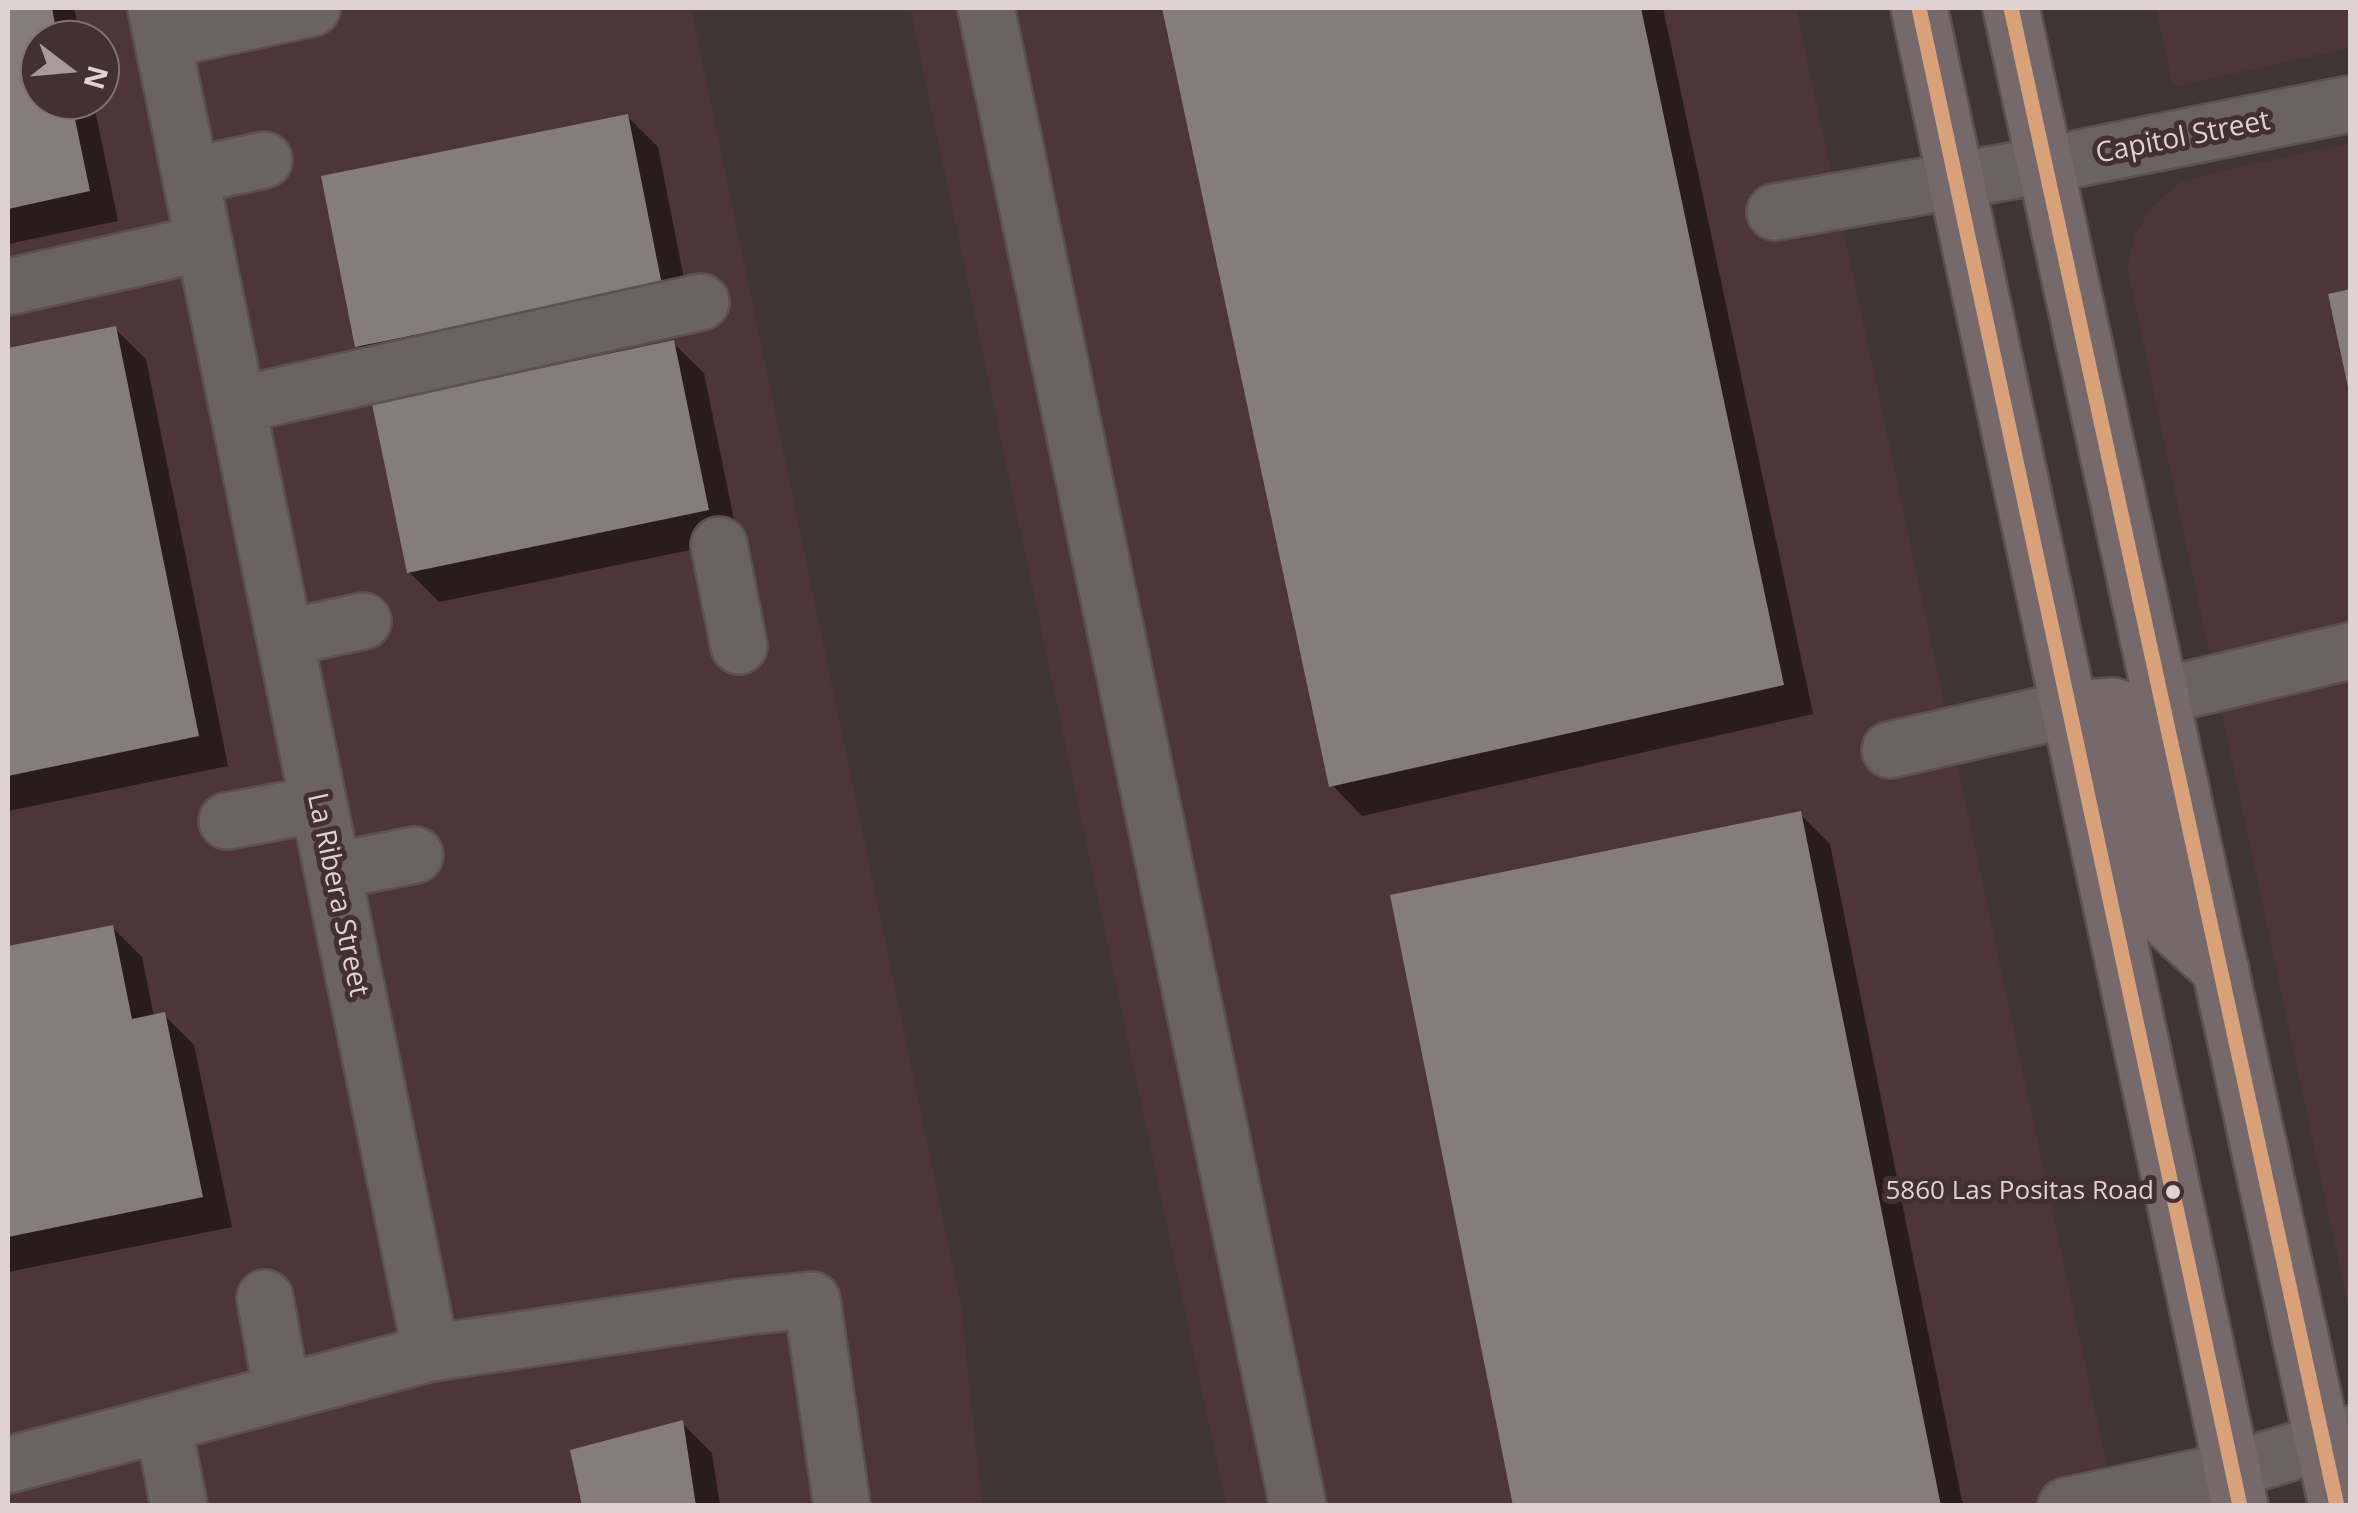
<!DOCTYPE html>
<html>
<head>
<meta charset="utf-8">
<style>
  body { margin:0 }
  #map { position:relative; width:2358px; height:1513px; overflow:hidden; background:#3f3436; font-family:"Open Sans",sans-serif }
  canvas { display:block }
  .frame { position:absolute; inset:0; border:10px solid #dfd2d4; pointer-events:none }
  .north { position:absolute; left:20px; top:20px; width:100px; height:100px; box-sizing:border-box; background:#433033; border:2px solid #817173; border-radius:50%; rotate:106deg; font-size:28px; font-weight:700; line-height:40px; text-align:center; color:#dfd2d4 }
  .north::after { content:''; display:block; margin:auto; width:35px; height:45px; background:#a79b9d; clip-path:polygon(50% 0,100% 100%,50% 72%,0 100%) }
</style>
</head>
<body>
<div id="map">
<canvas width="2358" height="1513"></canvas>
<div class="frame"></div>
<div class="north">N</div>
</div>
<script>
const context = document.querySelector('canvas').getContext('2d');
context.lineJoin = 'round';
function fill(path, color) {
  context.fillStyle = color;
  context.fill(path, 'evenodd');
}
function poly(rows) {
  const path = new Path2D();
  for (const r of rows) {
    path.moveTo(r[0], r[1]);
    for (let i = 2; i < r.length; i += 2) path.lineTo(r[i], r[i + 1]);
  }
  return path;
}
function strokePath(path, color, width, dash) {
  context.strokeStyle = color;
  context.lineWidth = width;
  context.lineCap = dash ? 'butt' : 'round';
  context.setLineDash(dash || []);
  context.stroke(path);
}
function drawText(font, color, halo, rows, align = 'center') {
  context.font = font + ' "Open Sans",sans-serif';
  context.lineWidth = 10;
  context.setLineDash([]);
  context.textBaseline = 'middle';
  context.strokeStyle = halo;
  context.fillStyle = color;
  for (const [text, x, y, turn = 0] of rows) {
    context.save();
    context.translate(x, y);
    context.rotate((+turn || 0) * Math.PI / 180);
    context.textAlign = isNaN(turn) ? turn : align;
    if (halo) context.strokeText(text, 0, 0);
    context.fillText(text, 0, 0);
    context.restore();
  }
}
fill(poly([
  [8,8,691,8,961,1306,982,1505,8,1506],
  [40,40,100,40,100,100,40,100],
  [910,8,1796,8,2115,1505,1226,1505],
  [2156,8,2350,8,2350,48,2173,87],
  [2350,143,2350,1316,2127,266,2135,235,2152,206,2180,183,2211,173]
]), '#4d3539');
fill(poly([
  [8,8,74,8,81,40,40,40,40,100,93,100,118,221,8,244],
  [1165,8,1663,8,1813,714,1362,816,1332,785],
  [628,117,658,147,691,315,387,376,357,345],
  [115,329,146,359,228,766,8,811,8,351],
  [673,343,704,373,738,540,439,602,409,572],
  [1800,814,1830,844,1963,1506,1515,1506],
  [112,927,142,957,154,1017,164,1015,194,1045,232,1227,8,1272,8,949],
  [682,1423,712,1453,720,1506,585,1506]
]), '#0007');
fill(poly([
  [8,8,52,8,58,40,40,40,40,100,71,100,90,191,8,209],
  [1162,8,1641,8,1784,685,1329,787],
  [628,114,662,285,355,347,321,176],
  [2350,289,2350,392,2349,392,2328,294],
  [116,326,199,736,8,776,8,348],
  [674,340,709,510,407,573,372,404],
  [1801,811,1941,1506,1513,1506,1390,895],
  [113,925,132,1019,165,1012,203,1197,8,1237,8,946],
  [683,1420,696,1506,582,1506,570,1450]
]), '#857c7e');
const minor = poly([
  [986,8,1298,1506],
  [163,40,312,8],
  [191,176,264,160],
  [1775,212,2046,165,2350,104],
  [8,287,204,243],
  [237,405,701,302],
  [719,545,739,646],
  [285,638,363,621],
  [2162,696,2350,651],
  [1890,750,2070,709],
  [227,821,319,804],
  [333,871,415,855],
  [265,1298,282,1392],
  [431,1353,742,1307,812,1300,842,1506],
  [163,1424,179,1506],
  [8,1465,431,1353,156,8],
  [2066,1506,2233,1470,2350,1434]
]);
const major = poly([
  [1919,8,2240,1506],
  [2011,8,2337,1506],
  [2070,709,2113,706,2121,709,2169,923,2221,970]
]);
strokePath(minor, '#5a5152', 60);
strokePath(major, '#5a5152', 60);
strokePath(minor, '#6a6263', 55);
strokePath(major, '#76696b', 55);
strokePath(poly([
  [1919,8,2240,1506],
  [2011,8,2337,1506]
]), '#d9a179', 15);
for (const [x, y, r, color] of [
  [2173,1192,9,"#dfd2d4"]
]) {
  const dot = new Path2D();
  dot.arc(x, y, r, 0, 2 * Math.PI);
  context.fillStyle = color;
  context.fill(dot);
  strokePath(dot, '#433033', 4);
}
drawText('26px', '#dfd2d4', '#433033', [
  ["5860 Las Positas Road",2154,1192]
], 'right');
drawText('28px', '#dfd2d4', '#433033', [
  ["Capitol Street",2183,138,-11],
  ["La Ribera Street",337,895,78]
]);
</script>
</body>
</html>
